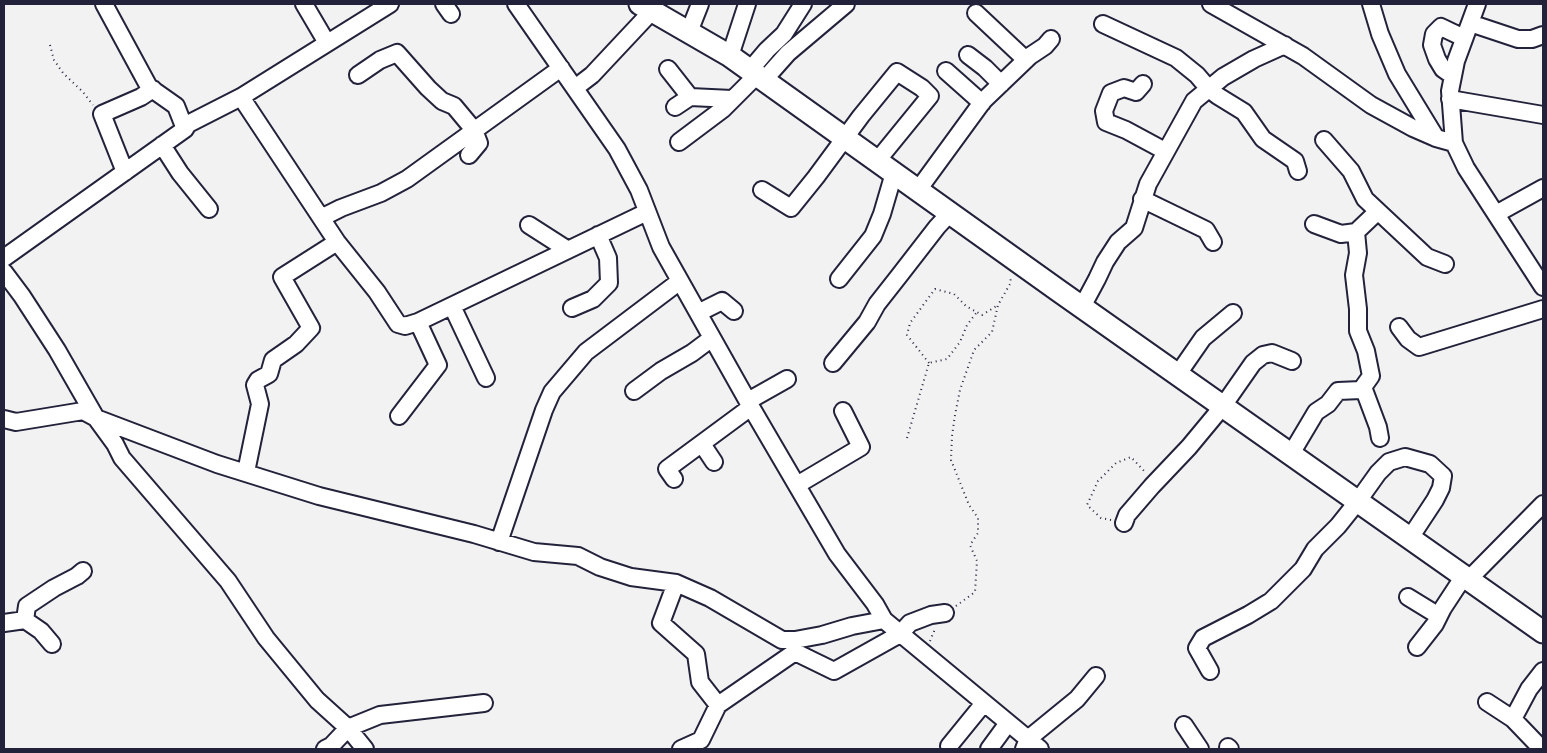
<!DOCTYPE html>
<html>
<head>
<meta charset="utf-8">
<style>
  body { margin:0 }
  #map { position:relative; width:1547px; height:753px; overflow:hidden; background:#f2f2f3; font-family:"Indie Flower",sans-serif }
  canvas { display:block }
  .frame { position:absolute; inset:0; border:5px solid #22223b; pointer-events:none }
</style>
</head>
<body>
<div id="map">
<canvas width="1547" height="753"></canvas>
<div class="frame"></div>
</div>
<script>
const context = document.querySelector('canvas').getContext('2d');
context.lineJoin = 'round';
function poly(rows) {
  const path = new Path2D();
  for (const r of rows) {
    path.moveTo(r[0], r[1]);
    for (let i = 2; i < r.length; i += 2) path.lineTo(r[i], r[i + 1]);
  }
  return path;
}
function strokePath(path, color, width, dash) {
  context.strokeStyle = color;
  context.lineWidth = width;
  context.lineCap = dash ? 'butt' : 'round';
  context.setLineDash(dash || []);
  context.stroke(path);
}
const minor = poly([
  [104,4,149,87,176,106,185,129],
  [304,4,327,43],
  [444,4,451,14],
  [516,4,617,149,639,190,661,247,751,407,837,554,875,604,884,620,1040,749],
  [1211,4,1303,56,1371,105,1413,128,1436,138,1454,143],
  [1371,4,1380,34,1397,74,1436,138],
  [1477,4,1456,61,1450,91,1454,143,1466,168,1543,287],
  [976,13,1026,60],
  [1470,23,1518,39,1532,39,1543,35],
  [1103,24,1176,58,1197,75,1209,89,1218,96,1244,112,1263,139,1295,161,1298,171],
  [689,32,700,4],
  [968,55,985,68,1001,84],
  [730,56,747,4],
  [668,69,690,97,732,99],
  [750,70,767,50,784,34,803,4],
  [946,71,982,103],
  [358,75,380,60,397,53,428,88,442,101,454,106,474,130,479,143,469,155],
  [1453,76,1443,69,1437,59,1432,45,1434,34,1441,27,1464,38],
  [764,80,788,53,846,4],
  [1143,84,1136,92,1124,88,1111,93,1104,111,1106,122,1126,130,1165,151],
  [575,88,592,75,652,11],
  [241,97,337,242,377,292,398,324,405,326,418,322,647,212],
  [1450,99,1543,115],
  [675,107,690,97],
  [1324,140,1351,171,1365,199,1427,257,1445,264],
  [679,142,723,109,757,75],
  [162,145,180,173,209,209],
  [125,172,102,114,141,97,153,89],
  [762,190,791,208,816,177,861,116,897,72,922,88,930,96,877,161],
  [918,190,983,101,1030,56,1045,46,1051,39],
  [1142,199,1206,230,1213,242],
  [1496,214,1543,188],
  [321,218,341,208,381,193,407,179,561,68],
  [1314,224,1341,234,1356,232,1377,212],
  [529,225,568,250],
  [4,258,185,129,188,124,241,97,390,4],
  [4,272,22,296,57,350,96,418,115,444,122,458,228,581,266,638,289,666,317,700,348,728,365,749],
  [839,279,873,236,882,214,894,173],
  [452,306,486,378],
  [1082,307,1097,279,1105,262,1118,242,1134,228,1148,184,1194,101,1223,77,1254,59,1285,45],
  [572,308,593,299,609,283,608,258,598,235],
  [698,313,722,301,734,311],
  [1399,327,1408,339,1419,347,1543,309],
  [833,363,867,322,877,304,899,276,937,227,950,213],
  [1178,374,1203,338,1233,313],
  [1363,387,1378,427,1380,438],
  [634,391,661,371,692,353,712,338],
  [748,401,787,379],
  [399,416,438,365,418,322],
  [4,419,16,422,83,411,96,418,217,464,319,496,474,534,534,552,578,556,600,567,631,577,676,583,710,598,782,640,795,640,822,635,852,626,884,620],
  [702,444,714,462],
  [1291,454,1316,412,1328,404,1338,391,1361,390,1371,376,1366,351,1358,331,1358,309,1354,275,1358,253,1356,232],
  [246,472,260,404,255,385,258,380,269,374,273,360,296,344,311,328,282,277,337,242],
  [674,479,667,469,751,407],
  [797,485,861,447,843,411],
  [1124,523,1127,515,1152,486,1189,447,1223,406,1253,363,1263,355,1272,353,1292,361],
  [499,542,544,410,552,392,586,352,680,281],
  [1469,579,1543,504],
  [676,583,661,623,696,654,700,682,718,705],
  [1408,597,1439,616],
  [25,620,27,606,54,588,77,576,83,571],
  [4,623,25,620,41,631,52,644],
  [1417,647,1435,624,1443,608,1464,576],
  [1210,671,1197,648,1203,638,1248,615,1271,601,1303,569,1315,549,1338,526,1358,501,1378,473,1389,462,1405,457,1430,464,1443,476,1441,488,1435,500,1410,538],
  [1487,702,1513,719],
  [1184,725,1200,749],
  [1537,744,1513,719,1529,689,1543,671],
  [949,746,984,703],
  [1228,747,1230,749],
  [325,749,331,746,348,728,380,715,484,703],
  [681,749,701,740,718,705,795,652,834,671,900,634,910,623,931,615,945,613],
  [989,749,1008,723],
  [1024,749,1028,739,1077,699,1096,676]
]);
const major = poly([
  [640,4,730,56,1059,291,1543,632]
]);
strokePath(minor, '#22223b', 20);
strokePath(major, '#22223b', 25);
strokePath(poly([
  [50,45,54,60,63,73,83,92,93,105],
  [929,363,907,335,910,323,935,289,954,294,966,306,982,315,998,305],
  [907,438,929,363,947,359,960,342,967,325,977,312],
  [1111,520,1101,518,1087,505,1098,481,1116,463,1131,457,1145,472],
  [956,606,975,592,977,561,970,545,978,533,978,518,969,505,951,460,952,436,955,415,960,390,974,350,992,332,998,305,1010,284,1011,277],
  [930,641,935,629]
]), '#22223b', 2, [1, 4]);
strokePath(minor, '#fff', 16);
strokePath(major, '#fff', 21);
</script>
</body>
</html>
